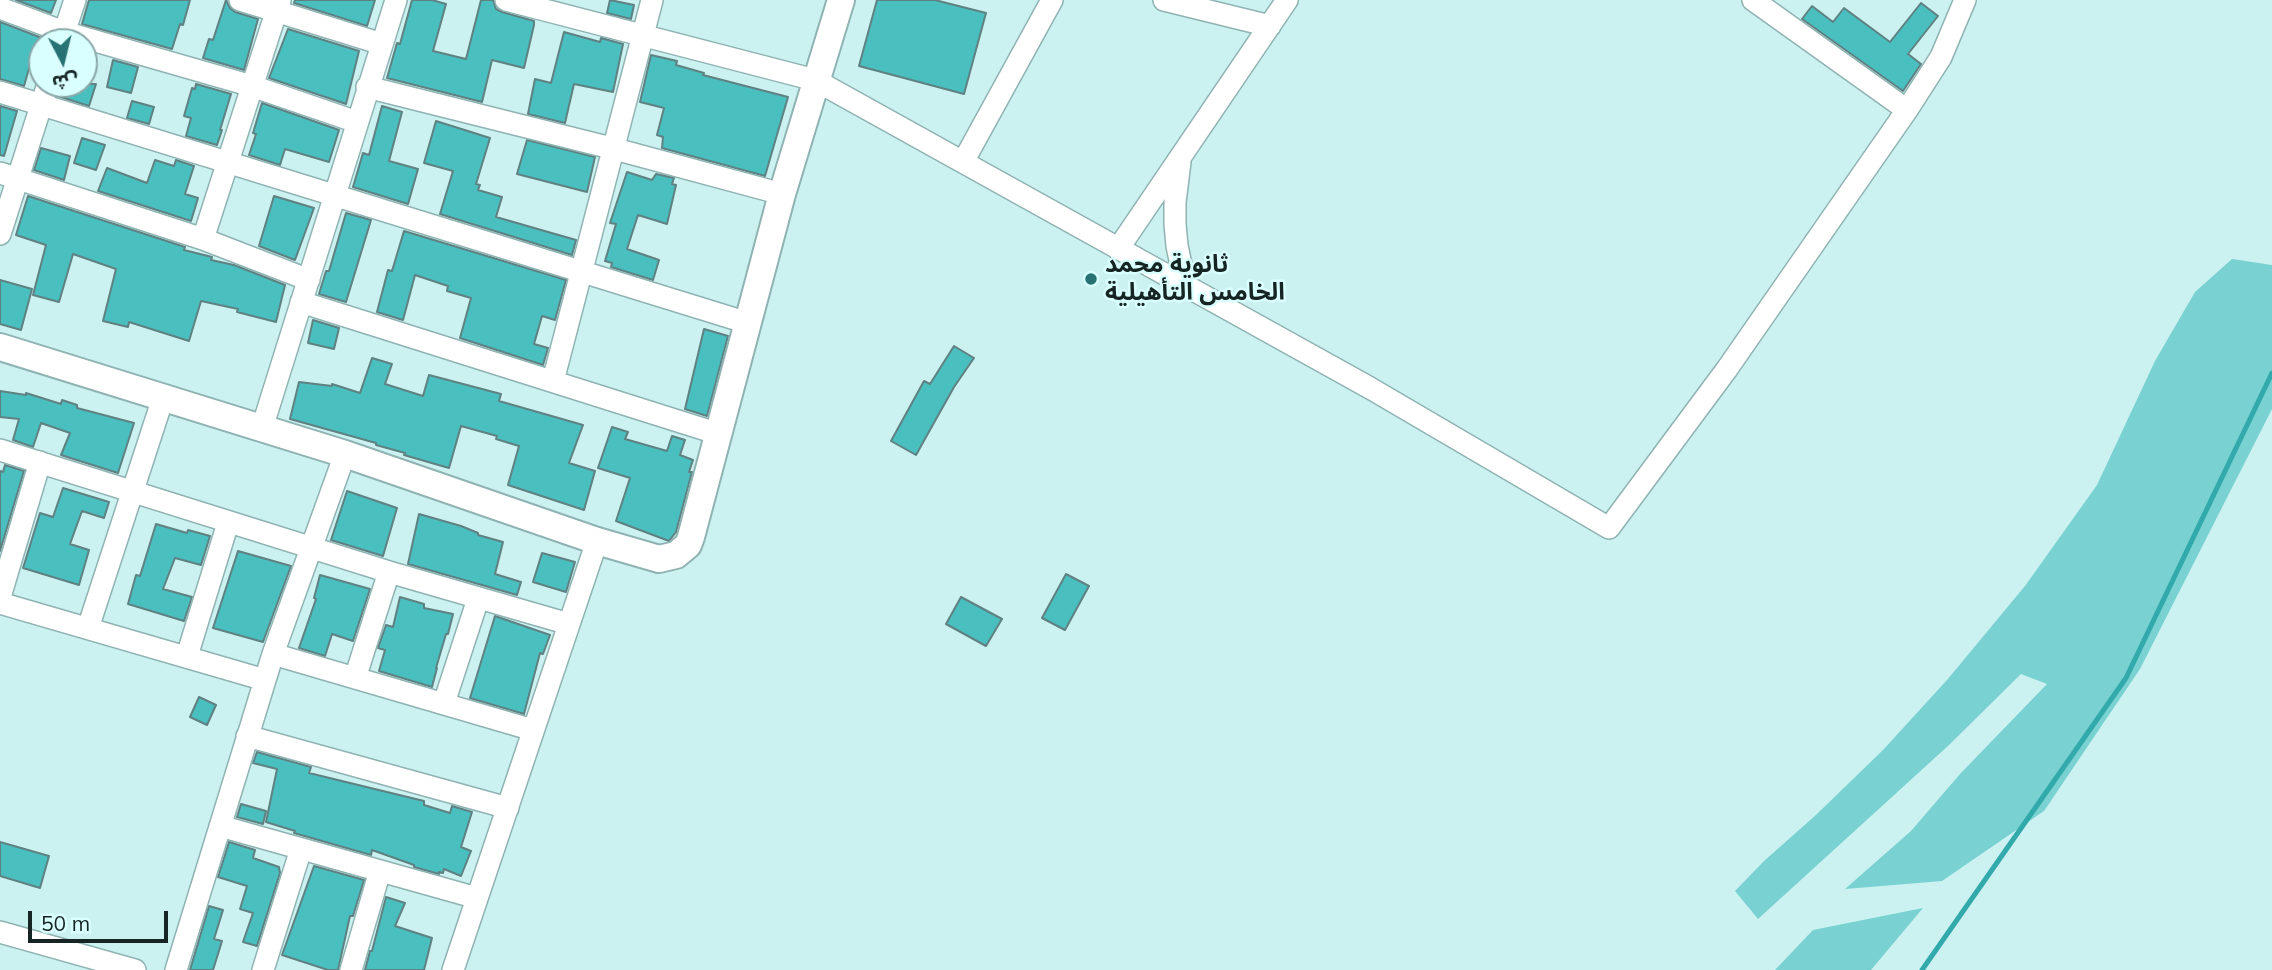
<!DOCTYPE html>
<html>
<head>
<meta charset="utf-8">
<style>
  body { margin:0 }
  #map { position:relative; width:2272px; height:970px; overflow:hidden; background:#ccf1f1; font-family:Mulish,"Noto Sans Arabic",sans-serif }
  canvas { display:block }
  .north { position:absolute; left:28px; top:28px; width:70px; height:70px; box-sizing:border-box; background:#d9fffe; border:2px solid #8ba7a7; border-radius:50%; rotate:173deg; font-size:19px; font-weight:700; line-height:28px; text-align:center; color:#162424 }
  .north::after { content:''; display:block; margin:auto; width:24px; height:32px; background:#277272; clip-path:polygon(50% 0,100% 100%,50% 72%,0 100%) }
  .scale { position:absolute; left:28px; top:911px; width:140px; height:32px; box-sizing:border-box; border:4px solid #162424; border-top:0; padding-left:9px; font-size:21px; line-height:24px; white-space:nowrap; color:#162424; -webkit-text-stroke:5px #d9fffe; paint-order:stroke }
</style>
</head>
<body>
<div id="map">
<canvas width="2272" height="970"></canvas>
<div class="north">ش</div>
<div class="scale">50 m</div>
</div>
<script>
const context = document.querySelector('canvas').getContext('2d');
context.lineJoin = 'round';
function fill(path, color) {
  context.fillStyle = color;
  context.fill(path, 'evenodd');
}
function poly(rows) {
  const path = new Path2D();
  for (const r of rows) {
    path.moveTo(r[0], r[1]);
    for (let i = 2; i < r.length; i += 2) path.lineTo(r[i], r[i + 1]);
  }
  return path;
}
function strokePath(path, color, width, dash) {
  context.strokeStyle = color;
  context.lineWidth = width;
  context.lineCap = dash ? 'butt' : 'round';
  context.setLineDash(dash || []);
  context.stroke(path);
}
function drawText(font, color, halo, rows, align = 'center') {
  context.font = font + ' Mulish,"Noto Sans Arabic",sans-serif';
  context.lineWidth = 5;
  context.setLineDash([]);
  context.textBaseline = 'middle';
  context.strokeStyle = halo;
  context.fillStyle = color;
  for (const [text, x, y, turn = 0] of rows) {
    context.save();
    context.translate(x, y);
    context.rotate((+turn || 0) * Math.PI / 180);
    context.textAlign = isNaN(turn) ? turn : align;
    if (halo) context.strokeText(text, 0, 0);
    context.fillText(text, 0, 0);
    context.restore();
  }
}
fill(poly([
  [2232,259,2272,265,2272,409,2140,669,2044,811,1942,881,1845,889,1911,831,1960,774,2047,684,2021,674,1949,745,1758,919,1735,891,1764,861,1817,814,1883,750,1947,680,2025,586,2097,485,2155,361,2195,292],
  [1923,908,1871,970,1775,970,1813,930]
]), '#79d1d1');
strokePath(poly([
  [1922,970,2126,678,2272,373]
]), '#32a9aa', 5);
const building = poly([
  [16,0,56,0,51,13,16,0],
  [89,0,190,0,183,25,180,24,172,49,82,24,89,0],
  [226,0,230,8,235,12,258,19,244,70,203,58,209,39,213,40,226,0],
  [295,0,375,0,367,26,294,3,295,0],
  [412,0,432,0,446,4,433,51,466,59,481,0,493,0,496,9,502,12,534,21,534,25,524,68,492,60,482,102,387,78,397,43,400,44,412,0],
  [610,0,634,5,631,19,607,13,610,0],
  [877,0,935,0,986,13,964,94,859,66,877,0],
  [1921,3,1938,16,1908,54,1921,64,1903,91,1802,19,1812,6,1833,22,1844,8,1890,42,1921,3],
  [0,22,42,38,32,65,30,65,24,86,0,79,0,22],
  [288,29,359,51,346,104,269,78,288,29],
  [564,32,600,42,601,38,623,44,613,92,574,84,565,123,528,114,535,79,551,83,564,32],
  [651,55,677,61,676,65,704,73,703,75,788,97,765,176,662,148,663,137,657,135,664,108,640,102,651,55],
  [113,60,138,67,131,93,107,87,113,60],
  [62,84,96,84,89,106,58,96,62,84],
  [196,84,231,94,220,130,222,130,217,145,186,136,191,118,184,116,192,88,195,89,196,84],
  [132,101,154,107,149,124,127,118,132,101],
  [262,103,339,130,329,162,285,149,280,165,249,155,256,134,253,133,262,103],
  [0,106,17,111,4,156,0,155,0,106],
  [382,106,402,112,389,161,418,169,408,204,353,187,363,153,369,155,382,106],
  [436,121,490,138,476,184,480,185,478,190,502,197,496,217,576,240,572,255,440,214,453,171,424,163,436,121],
  [82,138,105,145,96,170,74,163,82,138],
  [527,140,595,157,587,192,517,174,527,140],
  [41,148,70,156,64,180,34,170,41,148],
  [155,160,174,166,176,160,194,166,185,194,198,198,191,221,98,191,107,168,147,183,155,160],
  [627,172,652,180,656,174,674,178,672,184,676,185,667,224,638,215,627,249,659,260,653,280,611,267,612,263,605,261,616,224,610,223,627,172],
  [28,196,185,247,184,250,212,257,211,260,234,265,285,285,276,322,237,312,238,309,201,301,189,341,129,322,128,327,103,321,116,269,73,254,59,302,33,295,46,245,16,235,28,196],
  [274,196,314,208,295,260,259,246,274,196],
  [346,213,371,220,346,302,319,294,326,271,329,271,346,213],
  [404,231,566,280,555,320,542,316,534,344,548,348,543,365,460,338,471,298,447,291,448,286,415,275,403,320,377,312,388,270,392,271,404,231],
  [0,280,32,289,21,330,0,324,0,280],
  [313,320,339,328,334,349,308,343,313,320],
  [704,329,728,336,707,416,685,409,704,329],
  [954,346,974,358,954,387,916,455,891,441,924,381,930,384,954,346],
  [372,358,392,364,385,384,423,396,429,375,501,394,499,401,583,425,569,463,595,471,584,510,508,485,519,446,496,439,497,436,461,426,449,468,404,455,405,453,376,445,376,443,290,419,299,382,332,386,332,384,360,393,372,358],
  [0,391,26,395,26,393,61,404,62,400,77,405,77,408,134,423,118,473,61,455,70,433,41,423,33,447,13,440,19,419,0,417,0,391],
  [612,427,628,432,625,439,667,451,672,436,685,440,680,455,693,460,689,472,692,472,676,532,669,541,616,521,630,478,598,468,612,427],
  [5,465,24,471,0,551,0,471,3,472,5,465],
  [63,488,109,502,104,518,82,511,70,544,89,550,79,585,23,568,40,513,53,517,63,488],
  [347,491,397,508,383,556,331,540,347,491],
  [419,514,461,526,478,533,478,535,503,542,495,574,521,582,517,595,408,564,419,514],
  [156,524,187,533,188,530,210,536,201,565,175,558,163,589,192,597,184,621,128,604,136,575,140,576,156,524],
  [238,551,291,566,263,642,213,628,238,551],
  [542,553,575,562,566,592,533,582,542,553],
  [1066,574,1089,586,1065,630,1042,618,1066,574],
  [320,575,370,589,353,641,332,634,325,656,299,648,316,599,314,598,320,575],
  [400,597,424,604,424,608,453,614,448,634,446,634,436,668,437,668,432,687,379,671,385,650,378,648,386,625,393,627,400,597],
  [961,597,1002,619,986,646,946,624,961,597],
  [495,616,550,635,543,654,540,653,524,714,470,698,495,616],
  [199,697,216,705,207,725,190,717,199,697],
  [257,752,311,767,309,773,424,801,424,805,450,813,452,806,472,812,461,847,471,851,461,876,444,869,443,873,439,872,439,874,414,867,414,865,372,850,371,855,294,833,295,831,266,822,277,769,253,763,257,752],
  [241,804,266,811,263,824,237,817,241,804],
  [0,842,49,856,40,888,0,876,0,842],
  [229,842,255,850,253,858,279,867,280,873,257,946,243,942,253,913,240,909,247,886,218,877,229,842],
  [314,866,364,880,353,916,350,916,338,970,328,970,282,955,314,866],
  [386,897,405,903,395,926,432,938,424,970,365,970,370,951,372,951,386,897],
  [209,906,223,910,214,939,222,941,213,970,190,970,209,906]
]);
fill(building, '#4abfc0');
strokePath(building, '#5f8181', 2);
const minor = poly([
  [240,0,382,44],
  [506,0,815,80,1370,388,1609,528,1727,369,1907,110,1941,57,1965,0],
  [1164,0,1270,26],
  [1753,0,1907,110],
  [0,8,64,32,252,86,357,122],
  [61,42,75,0],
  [367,87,615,149,782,194],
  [0,92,748,323],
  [963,162,1052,0],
  [1180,162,1175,202,1175,224,1177,246,1186,288],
  [0,173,203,239,309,280],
  [0,234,48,84],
  [203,239,280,0],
  [1118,249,1287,0],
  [301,302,719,434],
  [553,381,652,0],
  [262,428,396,0],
  [0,450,389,572,569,624],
  [0,597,40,462],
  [0,603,265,680],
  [88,628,163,398],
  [273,654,533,730],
  [187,656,228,523],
  [355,678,389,572],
  [444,703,478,599],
  [247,736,508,808],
  [220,826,477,898],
  [0,932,135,970],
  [176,970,273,654,345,454],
  [263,970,301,849],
  [351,970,380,871],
  [453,970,597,541]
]);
const tertiary = poly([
  [0,347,345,454,597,541,659,559,676,555,688,545,691,537,782,194,841,0]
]);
strokePath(minor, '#8fb3b2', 24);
strokePath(tertiary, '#8fb3b2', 30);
strokePath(minor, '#fff', 21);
strokePath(tertiary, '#fff', 26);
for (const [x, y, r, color] of [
  [1091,279,7,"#277272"]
]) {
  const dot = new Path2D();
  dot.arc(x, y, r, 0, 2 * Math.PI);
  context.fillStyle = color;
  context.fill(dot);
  strokePath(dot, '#d9fffe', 2.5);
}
drawText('bold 24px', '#162424', '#d9fffe', [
  ["ثانوية محمد",1105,265],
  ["الخامس التأهيلية",1105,293]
], 'left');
</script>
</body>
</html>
